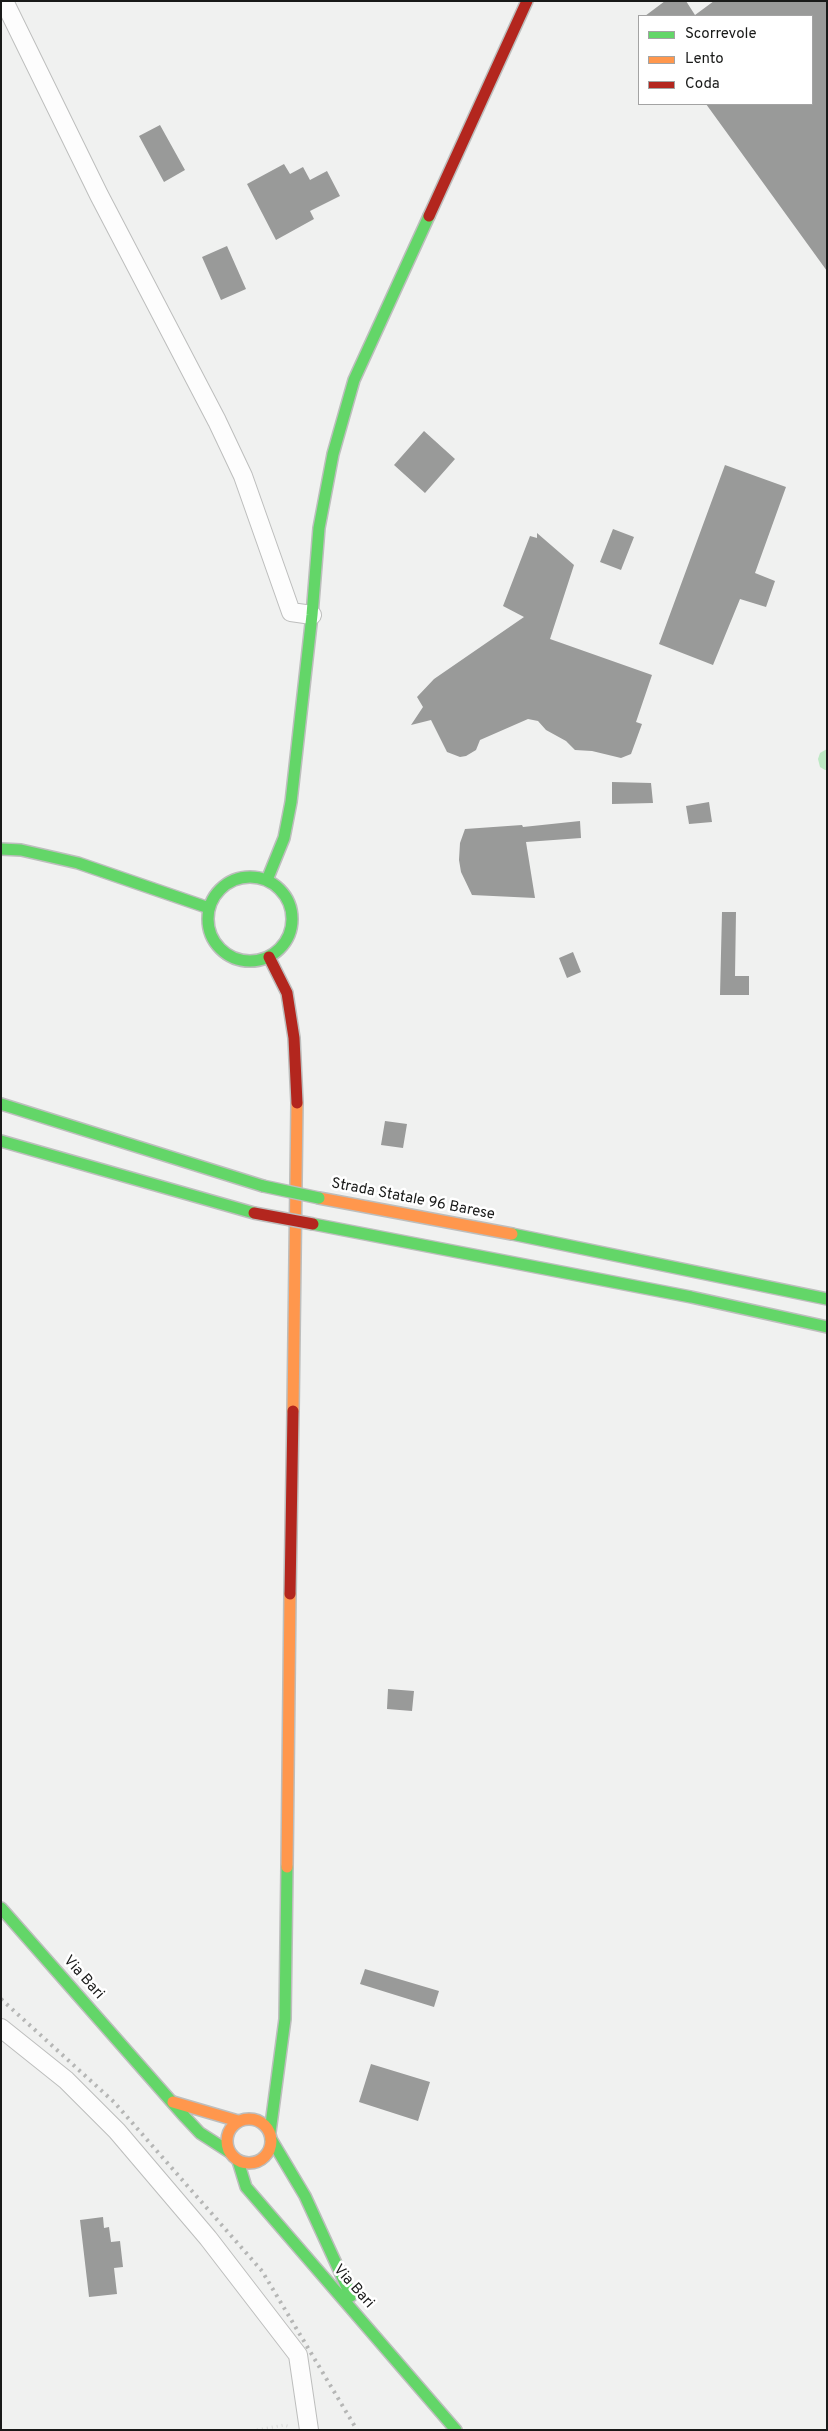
<!DOCTYPE html>
<html>
<head>
<meta charset="utf-8">
<style>
  body { margin:0 }
  #map { position:relative; width:828px; height:2431px; overflow:hidden; background:#f0f1f0; font-family:Overpass,sans-serif }
  canvas { display:block }
  .frame { position:absolute; inset:0; border:2px solid #191a19; pointer-events:none }
  .legend { position:absolute; left:638px; top:15px; width:175px; height:90px; box-sizing:border-box; background:#fff; border:1px solid #a3a3a3; margin:0; padding:6px 9px; list-style:none; font-size:15px; color:#191a19 }
  .legend li { display:flex; align-items:center; gap:10px; height:25px }
  .legend b { width:25px; border:1px solid #a3a3a3 }
</style>
</head>
<body>
<div id="map">
<canvas width="828" height="2431"></canvas>
<div class="frame"></div>
<ul class="legend">
<li><b style="height:6px;background:#63d668"></b>Scorrevole</li>
<li><b style="height:6px;background:#ff974d"></b>Lento</li>
<li><b style="height:6px;background:#b3261e"></b>Coda</li>
</ul>
</div>
<script>
const context = document.querySelector('canvas').getContext('2d');
context.lineJoin = 'round';
function fill(path, color) {
  context.fillStyle = color;
  context.fill(path, 'evenodd');
}
function poly(rows) {
  const path = new Path2D();
  for (const r of rows) {
    if (r.length === 3) {
      path.moveTo(r[0] + r[2], r[1]);
      path.arc(r[0], r[1], r[2], 0, 2 * Math.PI);
      continue;
    }
    path.moveTo(r[0], r[1]);
    for (let i = 2; i < r.length; i += 2) path.lineTo(r[i], r[i + 1]);
  }
  return path;
}
function strokePath(path, color, width, dash) {
  context.strokeStyle = color;
  context.lineWidth = width;
  context.lineCap = dash ? 'butt' : 'round';
  context.setLineDash(dash || []);
  context.stroke(path);
}
function drawText(font, color, halo, rows, align = 'center') {
  context.font = font + ' Overpass,sans-serif';
  context.lineWidth = 5;
  context.setLineDash([]);
  context.textBaseline = 'middle';
  context.strokeStyle = halo;
  context.fillStyle = color;
  for (const [text, x, y, turn = 0] of rows) {
    context.save();
    context.translate(x, y);
    context.rotate((+turn || 0) * Math.PI / 180);
    context.textAlign = isNaN(turn) ? turn : align;
    if (halo) context.strokeText(text, 0, 0);
    context.fillText(text, 0, 0);
    context.restore();
  }
}
fill(poly([
  [827,749,827,770,825,770,820,767,818,759,820,753]
]), '#bce9c3');
fill(poly([
  [665,1,686,1,695,15,714,1,827,1,827,271,706,104,812,104,812,16,645,16],
  [160,125,185,170,164,182,139,136],
  [284,164,290,174,303,167,310,180,327,171,340,196,310,211,314,219,276,240,247,184],
  [227,246,246,289,221,300,202,257],
  [424,431,455,459,425,493,394,465],
  [725,465,786,487,755,573,775,581,766,607,740,599,713,665,659,644],
  [613,529,634,537,621,570,600,562],
  [537,533,574,565,550,639,652,675,636,722,642,724,631,754,621,758,592,751,575,750,566,741,546,730,538,721,528,719,480,740,476,750,466,756,460,757,447,752,431,720,411,725,423,707,417,697,434,679,524,617,503,606,530,536,537,538],
  [612,782,651,783,653,803,612,804],
  [709,802,712,822,689,824,686,806],
  [580,821,581,838,526,842,535,898,472,895,461,872,459,860,460,843,465,829,522,825,523,827],
  [722,912,736,912,735,976,749,976,749,995,720,995],
  [573,952,581,972,567,978,559,958],
  [385,1121,407,1124,403,1148,381,1145],
  [388,1689,414,1691,412,1711,387,1709],
  [365,1969,439,1991,434,2007,360,1984],
  [371,2064,430,2082,418,2121,359,2102],
  [103,2217,104,2228,109,2227,111,2242,120,2241,123,2267,114,2268,117,2294,89,2297,80,2220]
]), '#999a99');
const street = poly([
  [4,1,99,195,217,421,243,476,291,612,312,615],
  [1,2028,66,2080,117,2131,208,2238,298,2355,309,2430]
]);
const fast = poly([
  [1,849,21,850,78,863,209,908],
  [250,919,42],
  [267,880,284,838,291,802,312,615,319,528,333,454,354,380,429,216],
  [1,1104,263,1186],
  [1,1141,254,1213],
  [313,1224,691,1297,827,1327],
  [512,1234,827,1299],
  [1,1908,185,2117,200,2133,228,2151],
  [270,2132,285,2019,287,1867],
  [271,2139,305,2196,351,2296],
  [238,2161,246,2187,456,2430]
]);
const slow = poly([
  [319,1198,512,1234],
  [293,1411,297,1103],
  [287,1867,290,1594],
  [173,2102,238,2121],
  [249,2141,22]
]);
const jam = poly([
  [429,216,527,1],
  [269,957,287,993,294,1038,297,1103],
  [290,1594,293,1411]
]);
strokePath(street, '#bdbebd', 20);
strokePath(fast, '#bdbebd', 14);
strokePath(slow, '#bdbebd', 14);
strokePath(jam, '#bdbebd', 14);
strokePath(poly([
  [257,2430,284,2425,291,2427]
]), '#d9dad9', 3, [1, 4]);
strokePath(street, '#fdfdfd', 18);
strokePath(fast, '#63d668', 11);
strokePath(slow, '#ff974d', 11);
strokePath(jam, '#b3261e', 11);
strokePath(poly([
  [1,1999,114,2102,262,2271,357,2430]
]), '#b5b6b5', 4, [2.5, 5]);
const fastBridge = poly([
  [263,1186,319,1198]
]);
const jamBridge = poly([
  [254,1213,313,1224]
]);
strokePath(fastBridge, '#bdbebd', 14, []);
strokePath(jamBridge, '#bdbebd', 14, []);
strokePath(fastBridge, '#63d668', 11);
strokePath(jamBridge, '#b3261e', 11);
drawText('15px', '#191a19', '#fff', [
  ["Strada Statale 96 Barese",413,1200,11],
  ["Via Bari",83,1978,48],
  ["Via Bari",353,2287,48]
]);
</script>
</body>
</html>
